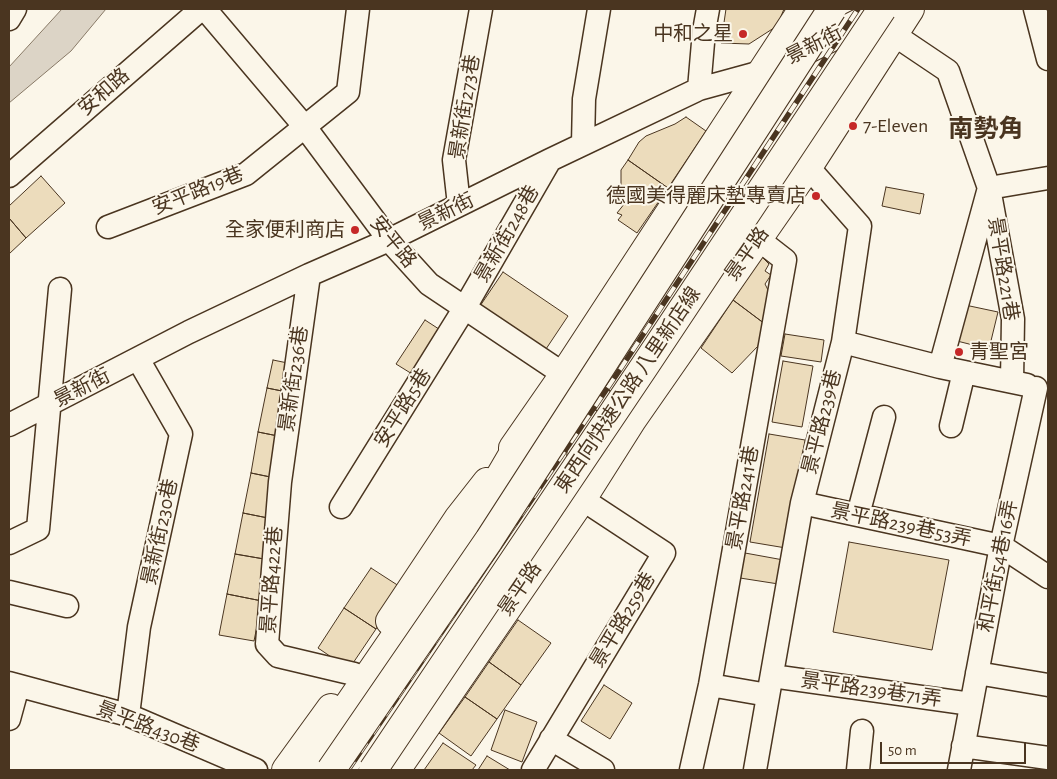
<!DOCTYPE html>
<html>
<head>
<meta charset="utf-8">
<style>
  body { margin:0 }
  #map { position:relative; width:1057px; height:779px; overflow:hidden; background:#fbf6e9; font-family:"Alegreya Sans",sans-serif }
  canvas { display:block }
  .frame { position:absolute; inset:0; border:10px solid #4a3520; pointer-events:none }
  .scale { position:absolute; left:880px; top:742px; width:146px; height:22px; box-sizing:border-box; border:2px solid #4a3520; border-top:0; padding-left:6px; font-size:15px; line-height:18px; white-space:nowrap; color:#4a3520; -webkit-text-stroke:4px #fbf6e9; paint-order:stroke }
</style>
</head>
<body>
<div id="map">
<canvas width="1057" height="779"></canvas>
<div class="frame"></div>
<div class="scale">50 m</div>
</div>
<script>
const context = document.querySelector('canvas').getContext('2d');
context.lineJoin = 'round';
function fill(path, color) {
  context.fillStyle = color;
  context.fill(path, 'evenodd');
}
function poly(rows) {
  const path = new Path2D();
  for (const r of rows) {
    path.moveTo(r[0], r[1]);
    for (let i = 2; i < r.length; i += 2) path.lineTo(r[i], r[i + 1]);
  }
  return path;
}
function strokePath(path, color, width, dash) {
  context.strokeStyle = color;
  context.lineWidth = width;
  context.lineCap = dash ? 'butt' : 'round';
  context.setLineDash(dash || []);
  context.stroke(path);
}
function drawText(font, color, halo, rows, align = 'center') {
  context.font = font + ' "Alegreya Sans","Noto Sans TC",sans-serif';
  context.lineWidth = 4;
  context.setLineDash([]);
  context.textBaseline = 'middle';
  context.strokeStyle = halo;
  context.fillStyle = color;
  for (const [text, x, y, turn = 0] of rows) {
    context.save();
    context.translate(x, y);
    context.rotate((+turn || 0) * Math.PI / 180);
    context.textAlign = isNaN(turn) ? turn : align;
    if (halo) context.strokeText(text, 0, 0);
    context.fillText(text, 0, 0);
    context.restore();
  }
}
const water = poly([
  [62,9,106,9,71,51,9,103,9,67,62,9]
]);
fill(water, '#dcd4c6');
strokePath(water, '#887966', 1);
const building = poly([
  [726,9,784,9,777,26,749,44,721,43,726,9],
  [686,117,706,131,668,188,628,160,639,142,646,136,675,124,686,117],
  [628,160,668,188,637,233,618,220,622,215,617,213,625,203,621,200,621,170,628,160],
  [41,176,65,203,26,238,9,218,9,206,41,176],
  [886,187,924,194,920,214,882,206,886,187],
  [9,218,26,238,9,254,9,218],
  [762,257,769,264,765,271,771,275,765,284,770,294,765,324,733,300,762,257],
  [503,272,568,316,546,349,480,306,503,272],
  [733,300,765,324,758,346,732,373,701,348,733,300],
  [965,305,998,312,989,349,957,341,965,305],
  [425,320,445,333,417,377,396,364,425,320],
  [785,334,824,340,821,362,781,356,785,334],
  [273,360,307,367,302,395,267,388,273,360],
  [783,361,813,366,802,427,772,422,783,361],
  [267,388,302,395,293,439,258,432,267,388],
  [258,432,293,439,285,480,251,473,258,432],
  [769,434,805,440,786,548,750,542,769,434],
  [251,473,285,480,278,520,243,513,251,473],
  [243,513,278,520,270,560,235,554,243,513],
  [849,542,949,560,932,650,833,632,849,542],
  [745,553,789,561,785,585,740,578,745,553],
  [235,554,270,560,262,601,227,594,235,554],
  [371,568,402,588,376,629,344,608,371,568],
  [227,594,262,601,254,641,219,635,227,594],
  [344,608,376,629,349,669,318,648,344,608],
  [518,620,551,643,521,685,489,662,518,620],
  [489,662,521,685,497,719,465,697,489,662],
  [604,685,632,703,610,739,581,721,604,685],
  [465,697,497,719,471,756,439,733,465,697],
  [505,710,537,722,522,762,491,750,505,710],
  [443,743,476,765,472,770,424,770,443,743],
  [487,756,510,770,478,770,487,756]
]);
fill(building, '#ecdcbc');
strokePath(building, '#4a3520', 1);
const minor = poly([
  [205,9,305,127,389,240,429,284,629,418],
  [1035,9,1048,59],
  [9,19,15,9],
  [893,34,948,71,989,188,1013,319,1012,381],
  [699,89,704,31,708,9],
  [583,144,584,99,599,9],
  [9,176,201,9],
  [459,205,454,160,481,9],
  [108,227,246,174,348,92,358,9],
  [309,275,280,482,267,644,278,656,354,674],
  [843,342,940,367,1027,385],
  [940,367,989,188,1048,178],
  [9,425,189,332,309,275,389,240,550,160,699,89,761,72],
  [951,426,964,372],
  [802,503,1001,546,1048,577],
  [341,507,464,309,550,160],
  [858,515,884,417],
  [9,543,38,529,60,289],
  [9,592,67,606],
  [977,673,1048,685],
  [772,676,971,704],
  [9,683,128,715,256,770],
  [710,685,768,695],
  [128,715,139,627,181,434,138,359],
  [9,719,18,686],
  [551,739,603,770],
  [963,746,1048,758],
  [533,770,664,553,582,499],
  [691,770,710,685,785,260,758,239],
  [755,770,802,503,843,342,860,226,808,167],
  [858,770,862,731],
  [959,770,1001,546,1036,388]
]);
const major = poly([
  [796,55,887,9],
  [513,448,563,376,803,9],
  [390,621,458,519,487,482],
  [286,770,331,708],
  [351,770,534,504,552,457,553,447],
  [396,770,582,499,632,420,808,167,910,9]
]);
const highway = poly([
  [304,770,471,526,527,430]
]);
strokePath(minor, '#4a3520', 25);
strokePath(major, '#4a3520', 30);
strokePath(highway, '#4a3520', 30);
strokePath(minor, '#fbf6e9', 22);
strokePath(major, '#fbf6e9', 28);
strokePath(highway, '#fbf6e9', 28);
const rail = poly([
  [348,770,619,371,858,9],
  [361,770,628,378,870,9]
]);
strokePath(rail, '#4a3520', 5.5);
strokePath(rail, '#fbf6e9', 4, [11]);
const highwayBridge = poly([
  [331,770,489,540,832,9],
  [373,770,644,367,882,9]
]);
strokePath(highwayBridge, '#4a3520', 30, []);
strokePath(highwayBridge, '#fbf6e9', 28);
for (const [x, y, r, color] of [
  [743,34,5,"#c62828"],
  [853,126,5,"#c62828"],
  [816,196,5,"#c62828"],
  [355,230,5,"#c62828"],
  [959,352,5,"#c62828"]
]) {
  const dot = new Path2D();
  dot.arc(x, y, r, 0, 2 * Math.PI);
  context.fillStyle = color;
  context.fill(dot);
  strokePath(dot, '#fbf6e9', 2);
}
drawText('20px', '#4a3520', '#fbf6e9', [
  ["中和之星",733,34],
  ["7-Eleven",863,126,"left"],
  ["德國美得麗床墊專賣店",806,196],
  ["全家便利商店",345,230],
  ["青聖宮",969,352,"left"]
], 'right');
drawText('20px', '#4a3520', '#fbf6e9', [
  ["景新街",814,45,-27],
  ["安和路",104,92,-41],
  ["景新街273巷",465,107,-81],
  ["安平路19巷",198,191,-22],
  ["景新街",446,212,-26],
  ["景新街248巷",507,234,-60],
  ["安平路",393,242,51],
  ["景平路",747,254,-55],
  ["景平路221巷",1003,269,81],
  ["景新街236巷",294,379,-82],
  ["景新街",82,388,-27],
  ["東西向快速公路 八里新店線",628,390,-56],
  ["安平路5巷",403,408,-58],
  ["景平路239巷",822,422,-76],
  ["景平路241巷",743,498,-80],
  ["景平路239巷53弄",901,525,12],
  ["景新街230巷",160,532,-78],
  ["和平街54巷16弄",998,566,-79],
  ["景平路422巷",272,580,-86],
  ["景平路",520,589,-56],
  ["景平路259巷",623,620,-59],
  ["景平路239巷71弄",871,690,8],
  ["景平路430巷",148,727,21]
]);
drawText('bold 25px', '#4a3520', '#fbf6e9', [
  ["南勢角",986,129]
]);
</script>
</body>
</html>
